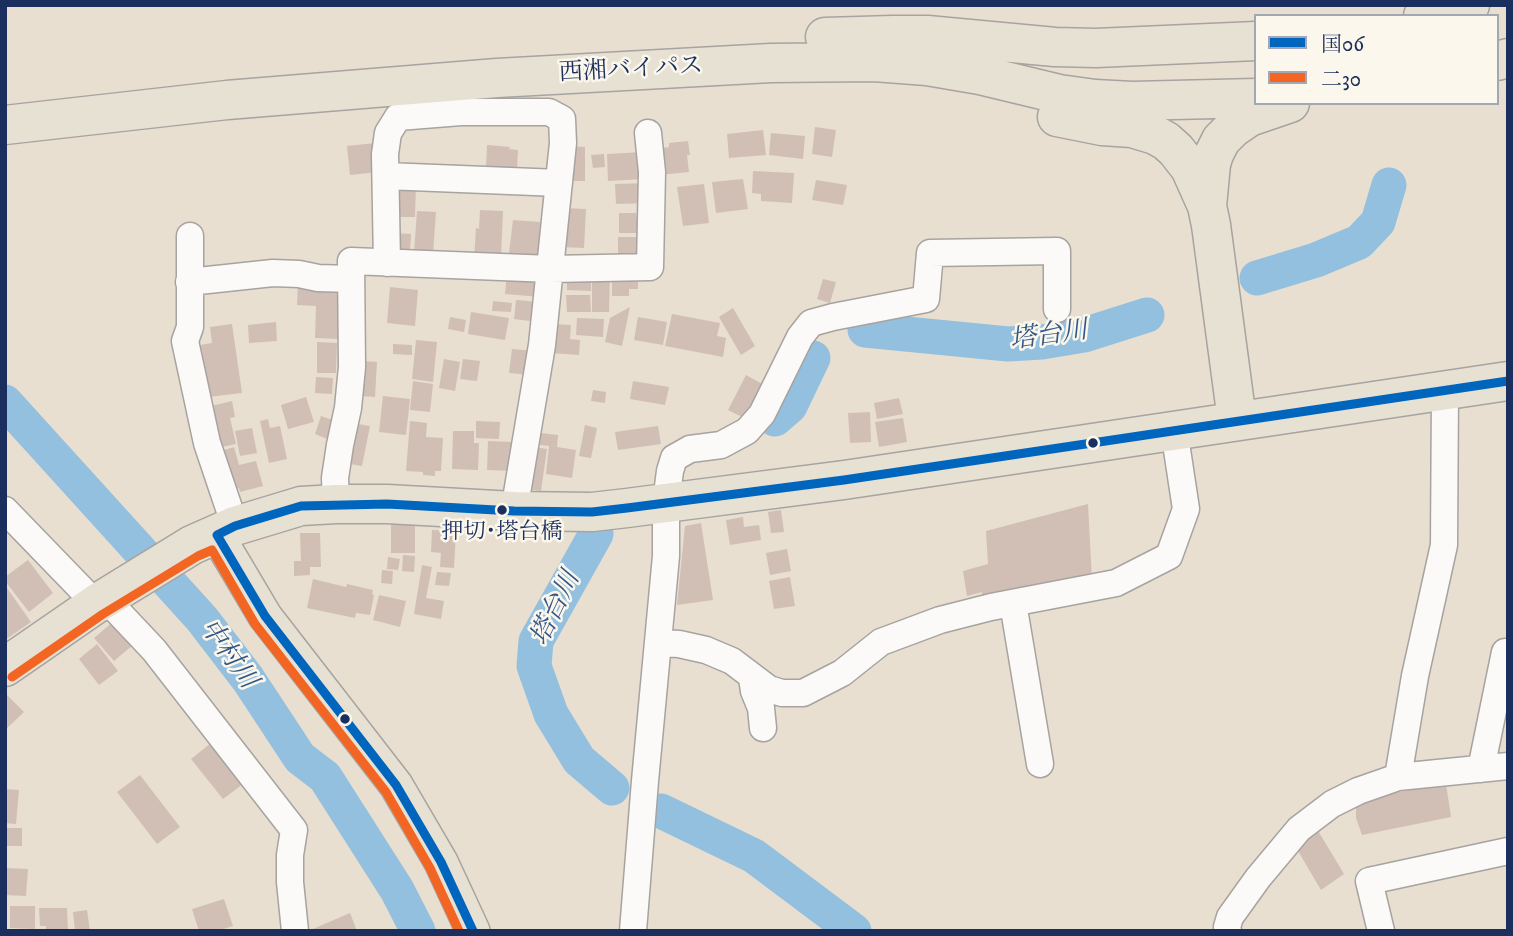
<!DOCTYPE html>
<html>
<head>
<meta charset="utf-8">
<style>
  body { margin:0 }
  #map { position:relative; width:1513px; height:936px; overflow:hidden; background:#e8dfd0; font-family:"IM FELL DW Pica","Noto Serif JP",serif }
  canvas { display:block }
  .frame { position:absolute; inset:0; border:7px solid #1b2f5e; pointer-events:none }
  .legend { position:absolute; left:1254px; top:14px; width:245px; height:91px; box-sizing:border-box; background:#fbf7ec; border:2px solid #a1a7b3; margin:0; padding:9px 12px; list-style:none; font-size:21px; color:#1b2f5e }
  .legend li { display:flex; align-items:center; gap:14px; height:35px }
  .legend b { width:35px; border:2px solid #a1a7b3 }
</style>
</head>
<body>
<div id="map">
<canvas width="1513" height="936"></canvas>
<div class="frame"></div>
<ul class="legend">
<li><b style="height:9px;background:#0065bd"></b>国06</li>
<li><b style="height:9px;background:#f26522"></b>二30</li>
</ul>
</div>
<script>
const context = document.querySelector('canvas').getContext('2d');
context.lineJoin = 'round';
function poly(rows) {
  const path = new Path2D();
  for (const r of rows) {
    path.moveTo(r[0], r[1]);
    for (let i = 2; i < r.length; i += 2) path.lineTo(r[i], r[i + 1]);
  }
  return path;
}
function strokePath(path, color, width, dash) {
  context.strokeStyle = color;
  context.lineWidth = width;
  context.lineCap = dash ? 'butt' : 'round';
  context.setLineDash(dash || []);
  context.stroke(path);
}
function fill(path, color) {
  context.fillStyle = color;
  context.fill(path, 'evenodd');
}
function drawText(font, color, halo, rows, align = 'center') {
  context.font = font + ' "IM FELL DW Pica","Noto Serif JP",serif';
  context.lineWidth = 5;
  context.setLineDash([]);
  context.textBaseline = 'middle';
  context.strokeStyle = halo;
  context.fillStyle = color;
  for (const [text, x, y, turn = 0] of rows) {
    context.save();
    context.translate(x, y);
    context.rotate((+turn || 0) * Math.PI / 180);
    context.textAlign = isNaN(turn) ? turn : align;
    if (halo) context.strokeText(text, 0, 0);
    context.fillText(text, 0, 0);
    context.restore();
  }
}
strokePath(poly([
  [1257,278,1316,260,1359,242,1378,222,1389,185],
  [865,330,1008,344,1042,342,1084,335,1147,315],
  [5,402,202,619,248,679,300,758,325,777,397,890,418,931],
  [775,419,790,406,813,358],
  [596,534,536,641,534,666,551,714,579,760,612,788],
  [661,811,754,856,854,931]
]), '#93c0de', 35);
fill(poly([
  [815,127,836,130,832,157,812,154],
  [763,130,766,155,729,158,727,134],
  [771,133,805,136,803,159,769,155],
  [688,141,690,155,687,155,689,172,659,175,657,149,669,147,669,143],
  [375,143,378,172,350,175,347,146],
  [487,145,510,147,509,149,518,150,517,169,486,168],
  [568,146,585,147,585,181,568,181],
  [643,152,644,179,608,181,607,154],
  [604,154,605,167,593,168,591,155],
  [753,171,794,173,792,203,761,201,761,194,752,193],
  [743,179,748,209,716,213,712,182],
  [816,180,847,185,843,205,812,200],
  [647,183,647,203,616,204,615,184],
  [704,184,709,223,683,226,677,187],
  [399,185,416,185,415,217,398,217],
  [564,208,586,209,584,248,562,247],
  [480,210,503,211,501,258,474,259,476,228,479,229],
  [417,211,436,212,433,254,414,253],
  [619,213,636,213,637,219,643,218,643,233,619,233],
  [513,220,540,222,539,256,509,253],
  [396,233,411,234,410,253,395,252],
  [618,237,642,237,643,260,618,260],
  [507,272,542,275,541,297,505,294],
  [612,272,638,272,638,289,629,289,629,296,612,296],
  [567,273,591,274,591,291,567,290],
  [592,274,610,275,609,312,592,312],
  [823,279,836,282,830,303,817,299],
  [298,282,340,283,338,339,315,338,316,306,297,305],
  [390,287,418,290,415,326,387,323],
  [566,295,590,295,591,312,567,312],
  [516,300,540,302,538,322,514,319],
  [493,301,512,303,511,312,492,311],
  [630,307,622,346,605,342,610,318],
  [733,308,755,346,741,355,719,317],
  [471,312,509,318,505,340,468,334],
  [672,314,720,323,717,336,726,338,723,357,665,346],
  [450,317,466,320,464,332,448,329],
  [638,317,667,322,663,345,634,340],
  [577,318,604,319,603,337,576,335],
  [276,322,277,341,249,343,248,325],
  [232,324,242,393,208,397,200,345,212,343,210,327],
  [552,324,571,325,570,339,580,340,579,355,550,353],
  [416,340,437,342,433,382,412,379],
  [317,342,337,343,336,373,317,373],
  [393,344,412,345,412,355,393,354],
  [512,349,535,351,533,375,509,373],
  [444,359,460,362,455,391,439,388],
  [463,359,480,361,477,381,460,379],
  [363,361,377,362,375,397,360,396],
  [746,375,766,386,748,420,728,410],
  [316,377,333,378,332,394,315,393],
  [413,381,433,384,430,412,410,410],
  [633,381,669,387,665,405,630,399],
  [593,390,606,392,605,403,591,401],
  [383,396,410,399,406,435,379,432],
  [306,397,314,422,288,429,281,405],
  [899,398,903,414,877,419,874,403],
  [232,401,235,417,230,418,236,444,217,448,207,407],
  [870,412,871,442,850,443,848,413],
  [321,416,342,423,335,442,315,434],
  [903,418,907,442,879,447,875,422],
  [268,419,270,428,280,426,287,459,269,463,260,421],
  [410,421,427,423,426,437,443,438,441,471,435,471,435,476,423,475,423,472,406,471],
  [476,421,500,422,499,439,476,438],
  [358,424,370,426,362,466,350,464],
  [585,425,597,428,591,458,579,456],
  [658,426,661,444,618,450,615,432],
  [252,428,257,453,240,456,235,431],
  [453,431,474,431,474,443,479,443,478,470,452,469],
  [541,433,558,435,557,447,576,450,572,478,546,474,549,446,540,445],
  [488,441,514,442,513,471,487,470],
  [527,446,547,449,541,491,521,488],
  [234,447,239,465,256,461,263,486,240,492,239,488,229,491,218,452],
  [1088,504,1092,580,982,602,982,592,967,596,963,571,988,564,986,531],
  [781,510,784,532,771,533,768,512],
  [743,517,744,527,759,525,761,540,730,545,726,520],
  [701,523,713,600,677,605,685,526],
  [391,524,415,525,415,553,391,553],
  [432,530,456,531,454,568,440,567,441,553,431,552],
  [300,533,320,533,321,567,310,567,310,575,294,576,294,561,301,561],
  [787,549,791,571,770,575,766,553],
  [403,555,415,556,414,572,402,571],
  [388,557,400,559,398,570,387,569],
  [28,560,53,593,29,612,5,581,5,577],
  [422,565,432,567,426,598,444,601,441,619,414,614],
  [382,570,393,571,392,584,381,583],
  [437,572,451,573,449,586,435,585],
  [790,577,795,606,774,609,769,581],
  [313,579,346,587,347,584,373,590,372,594,374,595,370,615,356,613,355,618,307,608],
  [7,588,31,622,5,640,5,589],
  [379,595,406,601,400,627,373,620],
  [114,621,134,644,114,661,94,638],
  [97,644,118,671,99,685,79,659],
  [5,693,24,712,5,730],
  [211,743,243,784,223,799,191,759],
  [140,775,180,827,157,844,117,792],
  [1446,784,1451,817,1362,835,1356,818,1356,799],
  [5,789,19,790,16,824,5,823],
  [5,828,22,828,22,846,5,846],
  [1317,829,1344,874,1321,890,1294,844],
  [5,868,28,869,26,896,5,895],
  [224,899,233,926,217,931,199,931,192,909],
  [10,906,35,906,35,929,10,928],
  [39,908,67,908,68,931,46,931,46,926,40,926],
  [87,910,90,931,75,931,73,912],
  [350,913,357,931,308,931]
]), '#d1bfb5');
const minor = poly([
  [386,176,559,183],
  [190,236,190,327,185,341,207,443,235,526],
  [387,263,385,154,388,133,398,117,461,112,549,112,562,119,563,143,542,345,514,511],
  [189,282,273,273,299,274,318,278,351,279],
  [336,504,335,478,340,445,348,408,352,367,351,261,551,269,650,267,652,172,648,133],
  [5,510,96,604],
  [105,598,154,650,294,830,290,855,290,882,295,931],
  [1013,603,1040,764],
  [659,643,679,644,706,650,732,661,769,689,782,693,803,693,842,673,881,642,940,620,991,607,1116,583,1169,556,1186,509,1174,430],
  [752,678,754,691,761,708,763,728],
  [1481,769,1505,652,1508,652],
  [1398,777,1415,676,1444,545,1445,391],
  [633,931,645,781,666,556,666,502,670,471,674,458,690,449,721,445,747,431,762,414,800,337,811,323,833,317,926,299,930,253,1057,251,1057,309],
  [1228,931,1227,927,1230,917,1258,878,1299,829,1332,804,1358,791,1398,777,1508,766],
  [1381,931,1369,881,1508,851]
]);
const major = poly([
  [217,535,265,616,396,785,441,862,473,931]
]);
const highway = poly([
  [1423,16,1470,5],
  [825,37,893,35,927,35,1055,47,1096,48,1256,41],
  [1497,61,1508,58],
  [1057,117,1102,126,1132,128,1155,135,1166,141,1176,150,1190,168,1207,206,1211,225,1237,420],
  [5,125,227,100,497,78,771,63,874,62,927,66,980,75,1059,94,1095,99,1132,101,1256,98],
  [1207,206,1211,164,1214,154,1221,140,1233,128,1249,117,1290,103],
  [5,667,96,604,192,545,235,526,301,506,336,504,387,504,514,511,592,512,627,508,844,480,1508,381]
]);
strokePath(minor, '#a6a3a0', 29);
strokePath(major, '#a6a3a0', 36);
strokePath(highway, '#a6a3a0', 41);
strokePath(minor, '#fcfaf8', 26);
strokePath(major, '#e7e1d4', 33);
strokePath(highway, '#e7e1d4', 38);
strokePath(poly([
  [473,931,441,862,396,785,265,616,217,535,235,526,301,506,387,504,514,511,592,512,627,508,844,480,1508,381]
]), '#0065bd', 9);
strokePath(poly([
  [12,677,103,614,198,556,212,550,255,624,386,792,430,868,459,931]
]), '#f26522', 9);
for (const [x, y, r, color] of [
  [1093,443,6,"#1b2f5e"],
  [502,510,6,"#1b2f5e"],
  [345,719,6,"#1b2f5e"]
]) {
  const dot = new Path2D();
  dot.arc(x, y, r, 0, 2 * Math.PI);
  context.fillStyle = color;
  context.fill(dot);
  strokePath(dot, '#fbf7ec', 2.5);
}
drawText('22px', '#1b2f5e', '#fbf7ec', [
  ["押切･塔台橋",502,533]
]);
drawText('24px', '#1b2f5e', '#fbf7ec', [
  ["西湘バイパス",631,71,-3]
]);
drawText('italic 26px', '#345786', '#fbf7ec', [
  ["塔台川",1049,337,-8],
  ["塔台川",557,609,-64],
  ["中村川",227,655,54]
]);
</script>
</body>
</html>
